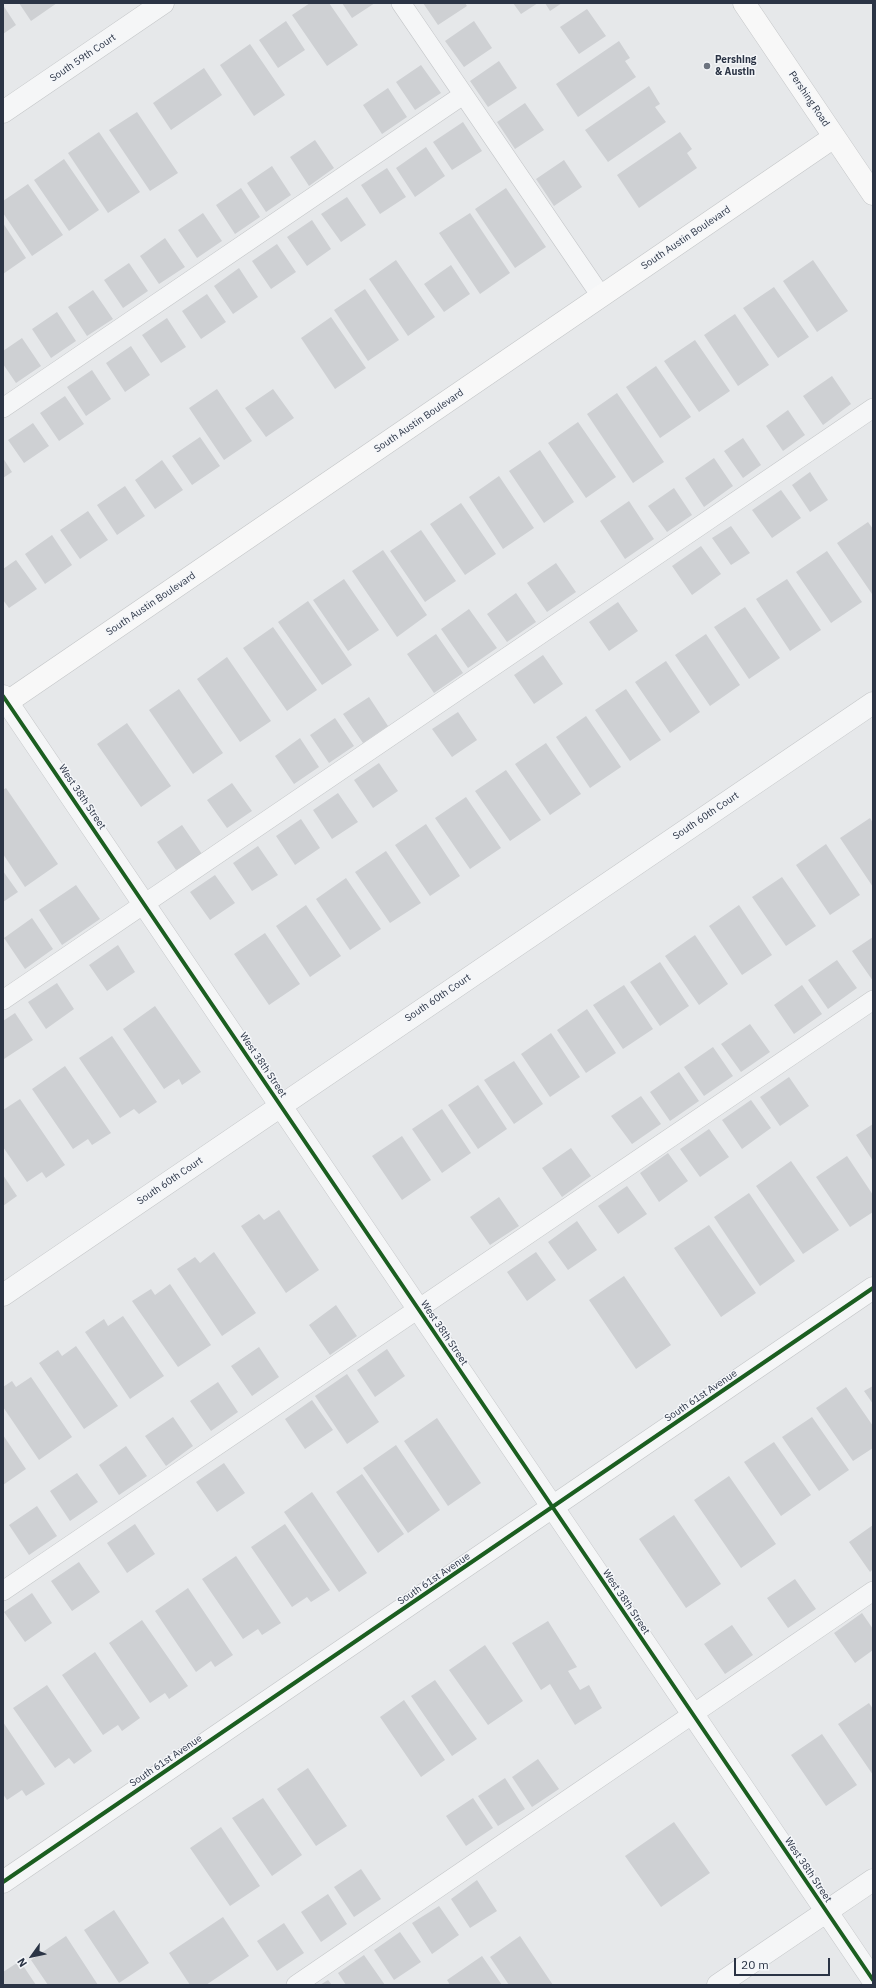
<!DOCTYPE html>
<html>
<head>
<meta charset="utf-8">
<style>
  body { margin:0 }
  #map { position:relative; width:876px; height:1988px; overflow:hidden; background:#e6e8ea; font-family:"IBM Plex Sans",sans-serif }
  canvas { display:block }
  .frame { position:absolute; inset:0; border:4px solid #2b3445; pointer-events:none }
  .north { position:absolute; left:12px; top:1936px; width:40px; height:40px; -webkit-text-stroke:3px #f4f6f9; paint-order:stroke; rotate:237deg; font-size:11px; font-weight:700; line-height:16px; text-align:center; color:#2b3445 }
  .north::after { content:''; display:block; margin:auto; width:14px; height:18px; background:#2b3445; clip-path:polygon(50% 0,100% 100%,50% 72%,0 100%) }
  .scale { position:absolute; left:734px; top:1958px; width:96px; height:18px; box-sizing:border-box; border:2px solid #2b3445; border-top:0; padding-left:5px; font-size:12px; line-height:14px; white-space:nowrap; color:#2b3445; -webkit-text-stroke:3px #f4f6f9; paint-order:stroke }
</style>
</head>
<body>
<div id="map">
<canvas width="876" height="1988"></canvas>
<div class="frame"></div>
<div class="north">N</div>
<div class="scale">20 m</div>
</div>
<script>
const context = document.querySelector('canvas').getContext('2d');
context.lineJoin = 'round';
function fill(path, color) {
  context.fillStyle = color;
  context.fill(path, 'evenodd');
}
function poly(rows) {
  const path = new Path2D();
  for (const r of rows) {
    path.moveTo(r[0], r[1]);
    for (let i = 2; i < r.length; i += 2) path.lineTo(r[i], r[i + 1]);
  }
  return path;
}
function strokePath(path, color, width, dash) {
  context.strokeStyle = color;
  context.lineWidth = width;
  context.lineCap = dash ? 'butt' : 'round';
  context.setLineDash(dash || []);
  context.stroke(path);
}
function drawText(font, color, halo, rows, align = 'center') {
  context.font = font + ' "IBM Plex Sans",sans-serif';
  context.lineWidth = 3;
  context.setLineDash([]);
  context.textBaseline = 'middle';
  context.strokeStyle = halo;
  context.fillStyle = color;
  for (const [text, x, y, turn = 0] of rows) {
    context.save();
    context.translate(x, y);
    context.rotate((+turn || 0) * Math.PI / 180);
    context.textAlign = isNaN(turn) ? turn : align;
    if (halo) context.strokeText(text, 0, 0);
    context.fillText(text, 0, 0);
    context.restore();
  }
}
fill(poly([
  [19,3,57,3,31,21],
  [310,3,329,3,358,45,327,66,292,15],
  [342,3,375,3,352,18],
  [423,3,465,3,467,6,438,25],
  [513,3,538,3,521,14],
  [545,3,562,3,550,11],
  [3,5,16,25,3,34],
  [587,9,606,36,579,54,560,27],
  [286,21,305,50,278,68,259,40],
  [474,21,492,48,464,67,445,41],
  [619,41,630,58,625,61,636,77,578,117,556,84],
  [250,44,285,95,254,116,220,65],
  [499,61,517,88,488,107,470,81],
  [421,65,441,93,415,110,396,82],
  [204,68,222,95,171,130,153,103],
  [649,86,660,104,655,107,666,122,608,162,585,130],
  [388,88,407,117,382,134,363,105],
  [525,103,544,130,515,149,497,122],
  [137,112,178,173,150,191,109,130],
  [463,122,482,151,452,170,433,142],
  [99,132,140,192,108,213,68,153],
  [680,132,692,149,687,153,697,168,639,208,617,175],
  [315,140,334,168,309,186,290,157],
  [426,147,445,176,415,197,396,168],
  [64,159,99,210,69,231,34,180],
  [564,160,582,187,554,206,536,179],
  [272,166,291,195,266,212,247,183],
  [387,168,406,197,380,214,361,185],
  [28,184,63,235,32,256,3,213,3,201],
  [241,188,260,217,235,234,216,205],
  [506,188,546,247,515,268,475,209],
  [347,197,366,225,341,242,321,214],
  [203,213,222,241,197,258,178,230],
  [470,213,510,273,480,294,439,233],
  [312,220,331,249,307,266,287,237],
  [3,223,26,258,3,274],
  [165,238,185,267,159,284,140,256],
  [277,244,296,272,271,289,252,261],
  [396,260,435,317,408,336,369,279],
  [813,260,848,311,817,332,783,281],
  [129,263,148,291,123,308,104,280],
  [451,265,470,294,444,312,424,284],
  [239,268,258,297,233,314,214,286],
  [774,287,809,337,778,358,743,308],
  [365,289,399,340,368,361,334,310],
  [93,290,113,319,87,336,68,307],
  [207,294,226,322,201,339,182,311],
  [57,312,76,341,51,358,32,329],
  [735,314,769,365,738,386,704,335],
  [331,317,366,368,335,389,301,338],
  [167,318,186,347,161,363,142,335],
  [22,338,41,366,16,383,3,364,3,351],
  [695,340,730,391,699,412,664,361],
  [131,346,150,375,125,392,106,363],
  [656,366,691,417,660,438,626,387],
  [92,370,111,399,86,416,67,387],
  [832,376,851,404,823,425,803,396],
  [217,389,252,441,224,460,189,408],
  [273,389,294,418,266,437,245,408],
  [617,393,664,462,633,483,587,414],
  [65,396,84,424,59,441,40,413],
  [788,410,805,435,783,451,766,426],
  [578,422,616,477,586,498,548,443],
  [33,423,49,446,24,463,8,440],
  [200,437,220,466,192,485,172,456],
  [743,438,761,465,743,478,724,451],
  [540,450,574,502,544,523,509,471],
  [3,458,12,472,3,478],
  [714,458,733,486,704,507,685,478],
  [162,460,183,490,155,509,135,480],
  [810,472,828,500,810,512,792,485],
  [499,476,534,528,503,549,469,497],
  [125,486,145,516,117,535,97,505],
  [674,488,692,515,667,532,648,506],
  [781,490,801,518,772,538,752,510],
  [629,501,654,539,625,559,600,521],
  [461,503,496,554,465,575,430,524],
  [88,511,108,540,80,559,60,530],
  [868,522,873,529,872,594,837,543],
  [731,526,750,553,731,565,712,538],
  [421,530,456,581,425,602,390,551],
  [52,535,72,565,45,584,25,554],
  [701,546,721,574,692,595,672,566],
  [383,550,427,615,397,637,352,571],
  [827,551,862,602,831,623,796,572],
  [16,560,37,589,9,608,3,600,3,569],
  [556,563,576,592,547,612,527,583],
  [344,579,379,630,348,651,313,600],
  [787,579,821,630,790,651,756,599],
  [516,593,536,622,507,642,487,614],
  [308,601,352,665,322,685,278,622],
  [618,602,638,631,609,651,589,622],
  [745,607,780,658,749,679,714,627],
  [469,609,497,648,468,668,441,629],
  [273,627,317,690,287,711,243,648],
  [436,634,463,673,434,693,407,654],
  [706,634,740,685,710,706,675,655],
  [543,655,563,684,534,704,514,675],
  [227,657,271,721,240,742,197,679],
  [666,661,700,712,670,733,635,682],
  [179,689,223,753,193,774,149,710],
  [626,689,661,740,630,761,595,710],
  [369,697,388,726,363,743,343,714],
  [458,712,477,740,452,757,432,729],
  [586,716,621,767,590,788,556,737],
  [335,718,354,746,329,763,310,735],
  [127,723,171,786,141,807,97,744],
  [300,738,319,767,294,784,275,756],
  [546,743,581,794,550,815,515,764],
  [379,763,398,791,373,808,354,780],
  [506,770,541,820,510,841,475,791],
  [232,783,252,811,227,828,207,800],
  [6,788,58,864,25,887,3,854,3,790],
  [338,793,358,822,332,839,313,810],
  [466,797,501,848,470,869,435,818],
  [870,818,873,823,873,887,840,838],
  [301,819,320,848,295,865,276,836],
  [426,824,460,876,430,896,395,845],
  [182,825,202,854,176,870,157,842],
  [826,844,860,895,830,915,796,865],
  [258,846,278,875,252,891,233,863],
  [386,851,421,903,390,923,355,872],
  [3,871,18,892,3,902],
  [215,875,235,903,210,920,190,892],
  [782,877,816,926,786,946,752,897],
  [346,878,381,929,350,950,316,899],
  [76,885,100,919,62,945,39,910],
  [306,905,341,956,310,977,276,926],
  [739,905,772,955,742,975,709,926],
  [32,918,53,949,25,969,4,938],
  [265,933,300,984,269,1005,234,954],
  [695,935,728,984,699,1005,665,956],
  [873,937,873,981,852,951],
  [118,945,135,972,107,991,89,965],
  [837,960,857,988,828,1009,808,980],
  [660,962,689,1006,660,1026,630,982],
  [57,983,74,1009,46,1029,28,1002],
  [624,985,653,1029,623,1049,593,1005],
  [802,985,822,1014,794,1034,774,1005],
  [155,1006,201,1072,182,1085,179,1079,164,1089,123,1029],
  [587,1009,616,1053,586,1073,557,1030],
  [15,1013,33,1040,4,1059,3,1021],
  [750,1024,770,1052,741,1072,721,1044],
  [551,1033,580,1077,550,1097,521,1054],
  [112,1036,157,1102,139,1114,134,1109,120,1118,79,1058],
  [713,1047,733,1076,704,1096,684,1067],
  [514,1061,543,1104,514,1124,484,1080],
  [65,1066,111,1133,92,1145,88,1139,73,1149,32,1089],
  [679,1072,699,1101,670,1121,650,1092],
  [789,1077,809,1106,780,1126,760,1097],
  [478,1085,507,1129,478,1149,448,1105],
  [641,1096,661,1124,632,1144,611,1116],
  [20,1099,65,1165,46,1178,42,1172,27,1182,3,1147,3,1110],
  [751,1100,771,1128,742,1149,722,1120],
  [442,1109,471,1153,442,1173,412,1129],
  [873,1124,873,1161,856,1135],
  [709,1129,729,1157,700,1177,680,1149],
  [402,1136,431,1180,402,1200,372,1156],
  [571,1148,591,1176,562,1197,542,1168],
  [668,1153,688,1181,659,1202,640,1173],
  [847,1156,873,1195,873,1212,850,1227,816,1177],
  [791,1161,839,1230,803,1254,756,1186],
  [3,1175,17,1196,3,1206],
  [627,1186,647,1214,618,1234,598,1206],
  [749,1193,795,1261,760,1286,714,1217],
  [499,1197,519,1226,490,1245,470,1217],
  [279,1210,319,1270,286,1293,241,1226,259,1214,264,1220],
  [577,1221,597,1250,568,1270,548,1242],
  [709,1225,756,1293,721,1317,674,1248],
  [214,1252,256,1313,222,1336,177,1269,195,1257,200,1263],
  [536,1252,556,1280,527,1301,507,1272],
  [624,1276,671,1345,636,1369,589,1300],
  [170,1284,211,1345,178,1367,132,1301,151,1289,155,1295],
  [336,1305,357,1336,330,1355,309,1325],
  [123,1316,164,1376,130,1399,85,1332,104,1319,108,1326],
  [76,1346,118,1406,84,1429,39,1363,58,1350,62,1356],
  [259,1347,279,1377,252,1396,231,1366],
  [387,1349,405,1376,375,1397,357,1370],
  [347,1374,379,1422,347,1444,315,1396],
  [31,1377,72,1437,39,1460,3,1407,3,1387,12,1381,16,1387],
  [218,1382,238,1412,211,1431,190,1401],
  [873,1386,873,1404,864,1391],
  [846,1387,873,1426,873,1448,853,1461,816,1408],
  [312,1400,333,1430,305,1449,285,1419],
  [173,1417,193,1446,166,1466,145,1436],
  [812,1417,849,1470,819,1491,782,1437],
  [437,1418,481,1483,448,1506,404,1441],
  [3,1435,26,1469,3,1485],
  [774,1442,811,1495,781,1516,744,1462],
  [396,1445,440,1510,408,1533,363,1468],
  [126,1446,147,1476,119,1495,99,1465],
  [224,1463,245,1493,217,1512,196,1482],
  [77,1473,98,1502,70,1521,50,1491],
  [362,1474,404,1534,378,1553,336,1492],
  [729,1476,776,1544,741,1568,694,1500],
  [312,1492,367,1573,339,1592,284,1512],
  [37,1506,57,1536,29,1555,9,1525],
  [674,1515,721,1584,686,1608,639,1539],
  [135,1524,155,1554,127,1573,107,1543],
  [285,1524,330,1590,311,1602,307,1597,292,1607,251,1547],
  [873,1525,873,1569,870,1572,849,1542],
  [236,1556,281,1623,262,1635,258,1629,243,1639,202,1579],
  [79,1562,100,1592,72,1611,51,1581],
  [795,1579,816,1609,788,1628,767,1598],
  [188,1588,233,1655,215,1667,211,1661,196,1672,155,1611],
  [32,1593,52,1623,25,1642,4,1612],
  [862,1613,873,1629,873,1650,855,1663,834,1633],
  [142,1620,188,1686,169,1699,165,1693,150,1703,109,1643],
  [548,1621,577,1667,568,1671,580,1690,589,1685,602,1708,575,1725,550,1684,541,1690,512,1643],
  [732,1625,753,1655,725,1674,704,1644],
  [485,1645,523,1701,488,1725,449,1670],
  [95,1652,140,1718,122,1731,118,1725,103,1735,62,1675],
  [435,1680,477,1739,452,1756,411,1696],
  [47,1685,92,1751,74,1764,69,1758,55,1768,13,1708],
  [404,1700,445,1760,421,1777,380,1717],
  [869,1703,873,1709,873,1775,838,1724],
  [3,1722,45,1784,26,1796,22,1790,7,1800,3,1794],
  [822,1734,857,1785,826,1806,791,1755],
  [538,1759,559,1789,532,1807,512,1777],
  [308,1768,347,1826,316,1846,277,1789],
  [505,1778,525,1809,498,1826,478,1796],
  [263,1798,302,1855,272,1876,232,1818],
  [473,1798,493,1828,466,1846,446,1816],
  [674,1822,710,1873,661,1907,625,1856],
  [221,1827,260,1886,230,1906,190,1848],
  [361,1869,381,1899,354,1917,334,1887],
  [477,1880,497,1911,470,1928,451,1899],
  [328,1894,347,1924,321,1942,301,1912],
  [439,1906,459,1935,432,1954,412,1923],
  [114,1910,149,1963,119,1983,84,1930],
  [223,1917,249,1956,206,1985,190,1985,169,1953],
  [284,1923,304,1953,277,1971,257,1941],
  [400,1932,421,1962,394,1980,374,1950],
  [66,1936,98,1985,48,1985,31,1960],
  [520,1936,553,1985,509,1985,490,1957],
  [364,1955,385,1985,346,1985,338,1973],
  [482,1956,502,1985,450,1985,447,1980],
  [20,1961,36,1985,3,1985,3,1972],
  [328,1980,332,1985,320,1985]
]), '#ced0d3');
const lane = poly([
  [401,3,601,296],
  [3,408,463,95],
  [3,1000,873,408],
  [3,1591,873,1000],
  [296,1985,873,1591]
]);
const street = poly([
  [3,112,163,3],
  [3,696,873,1980],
  [3,1295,873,703],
  [3,1882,873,1288],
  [718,1985,873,1880]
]);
const secondary = poly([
  [744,3,873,194],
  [3,705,834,137]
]);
strokePath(lane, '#c4c6c8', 20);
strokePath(street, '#c4c6c8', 23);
strokePath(secondary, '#c4c6c8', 23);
strokePath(lane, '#f5f6f7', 19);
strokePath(street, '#f5f6f7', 22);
strokePath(secondary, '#f8f8f8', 22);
strokePath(poly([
  [3,696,873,1980],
  [3,1882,873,1288]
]), '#1b5e20', 4);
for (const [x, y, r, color] of [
  [707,66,4,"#6c737f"]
]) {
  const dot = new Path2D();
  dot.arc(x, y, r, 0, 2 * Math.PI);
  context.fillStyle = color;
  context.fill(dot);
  strokePath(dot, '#f4f6f9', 1.5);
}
drawText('10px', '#2b3445', '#f4f6f9', [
  ["South 59th Court",83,58,-34],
  ["Pershing Road",809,99,56],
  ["South Austin Boulevard",686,238,-34],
  ["South Austin Boulevard",419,421,-34],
  ["South Austin Boulevard",151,604,-34],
  ["West 38th Street",82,797,56],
  ["South 60th Court",706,816,-34],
  ["South 60th Court",438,998,-34],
  ["West 38th Street",263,1065,56],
  ["South 60th Court",170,1181,-34],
  ["West 38th Street",444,1333,56],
  ["South 61st Avenue",701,1396,-34],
  ["South 61st Avenue",434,1579,-34],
  ["West 38th Street",626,1602,56],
  ["South 61st Avenue",166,1761,-34],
  ["West 38th Street",808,1870,56]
]);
drawText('bold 10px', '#2b3445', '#f4f6f9', [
  ["Pershing",715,60],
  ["& Austin",715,72]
], 'left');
</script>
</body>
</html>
